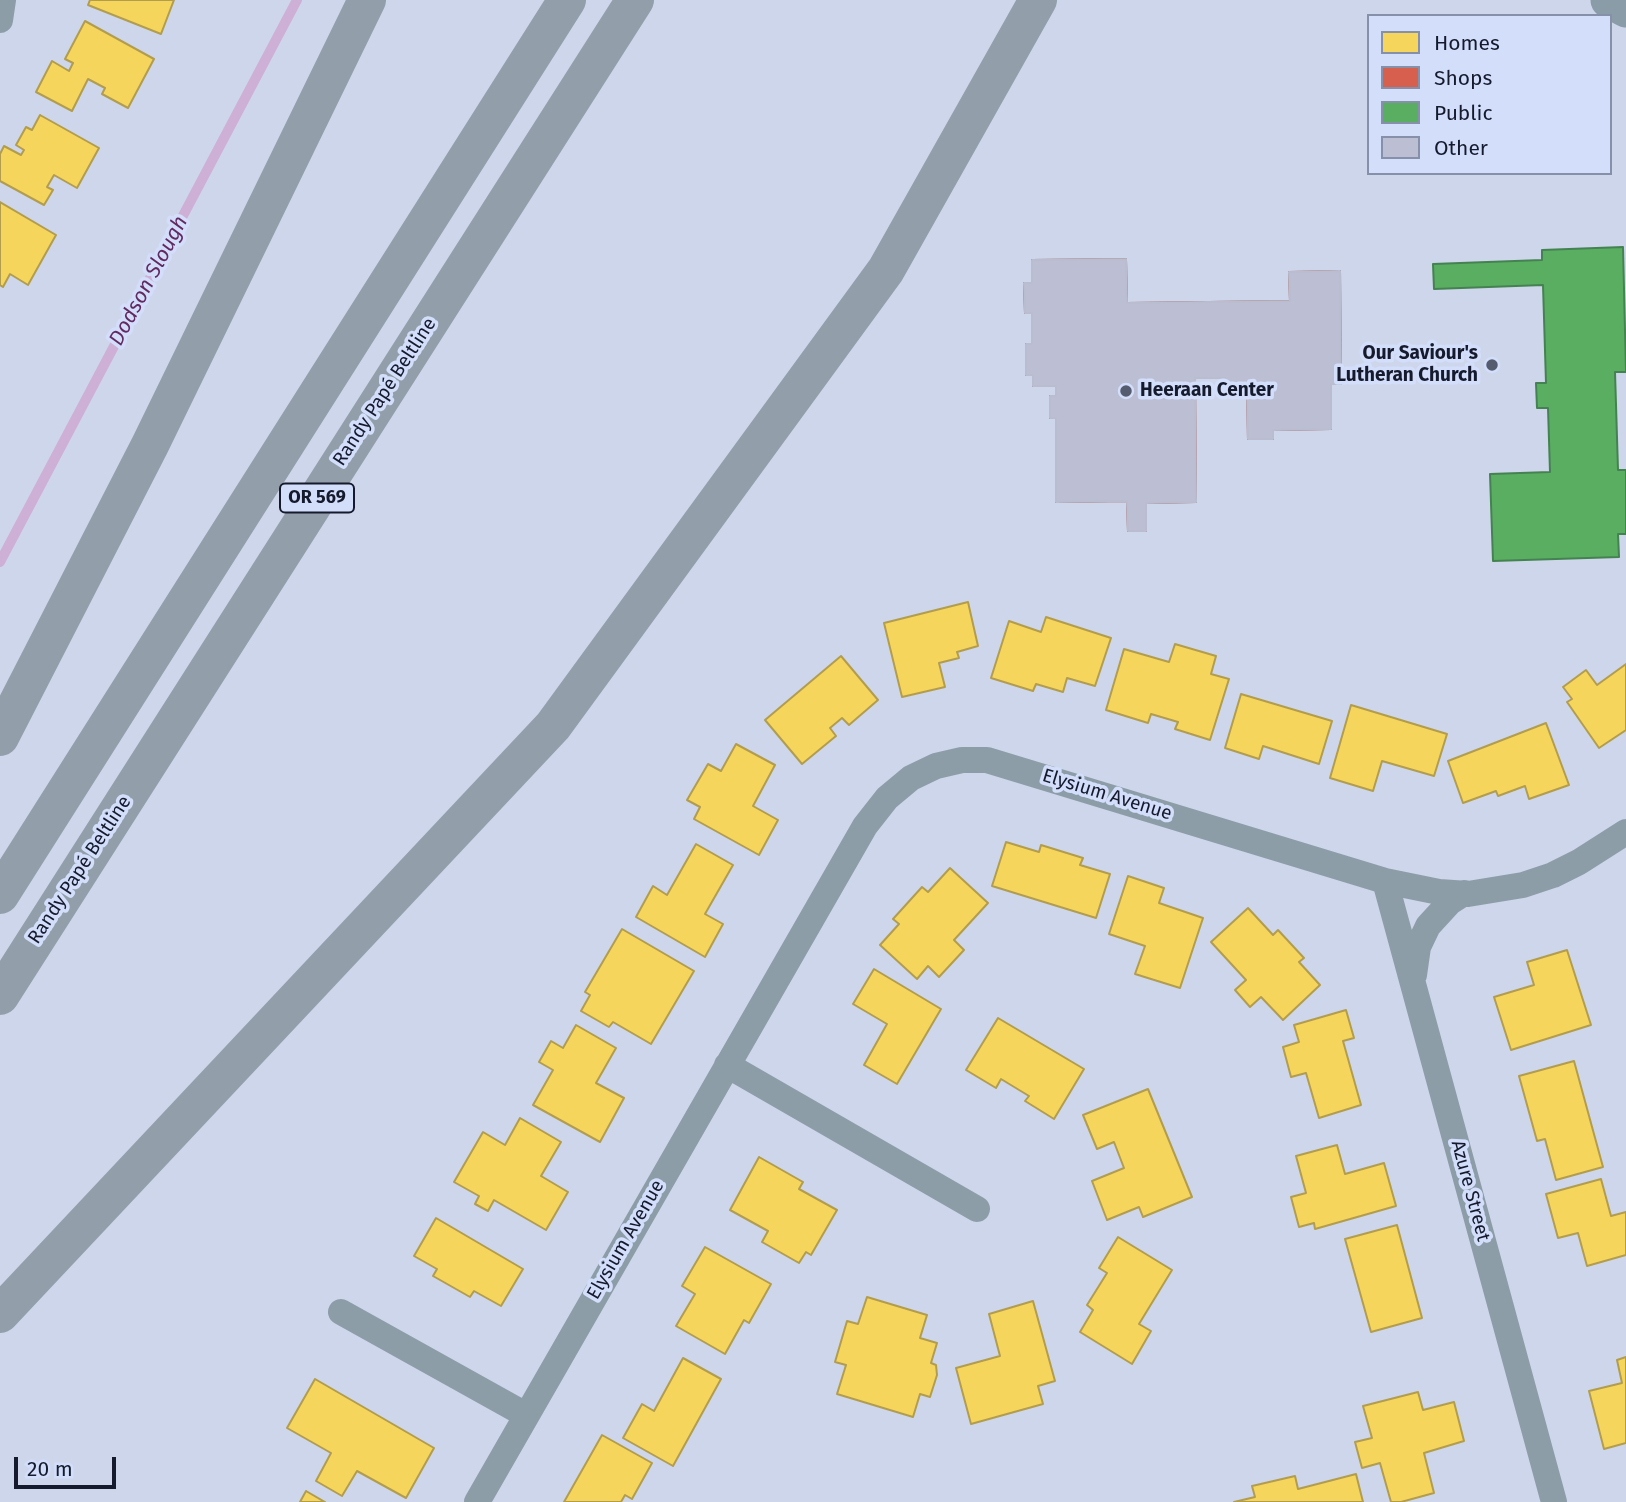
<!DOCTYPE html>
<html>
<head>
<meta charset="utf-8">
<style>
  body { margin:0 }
  #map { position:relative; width:1626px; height:1502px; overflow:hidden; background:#ced6eb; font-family:"Fira Sans",sans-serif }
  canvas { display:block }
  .legend { position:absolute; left:1367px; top:14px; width:245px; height:161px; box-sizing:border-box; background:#d3defb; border:2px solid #8790a9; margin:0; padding:9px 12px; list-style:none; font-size:21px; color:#151b2d }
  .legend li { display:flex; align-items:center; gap:14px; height:35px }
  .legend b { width:35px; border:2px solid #8790a9 }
  .scale { position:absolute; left:14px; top:1457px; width:102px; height:32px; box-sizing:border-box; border:4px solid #151b2d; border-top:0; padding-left:9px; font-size:21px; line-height:24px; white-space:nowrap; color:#151b2d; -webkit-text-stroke:5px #d3defb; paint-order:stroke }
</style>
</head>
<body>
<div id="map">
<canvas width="1626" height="1502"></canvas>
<ul class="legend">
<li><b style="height:19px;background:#f6d55c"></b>Homes</li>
<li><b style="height:19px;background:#d6604d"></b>Shops</li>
<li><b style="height:19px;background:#5aae61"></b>Public</li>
<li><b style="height:19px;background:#bcbed3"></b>Other</li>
</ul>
<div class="scale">20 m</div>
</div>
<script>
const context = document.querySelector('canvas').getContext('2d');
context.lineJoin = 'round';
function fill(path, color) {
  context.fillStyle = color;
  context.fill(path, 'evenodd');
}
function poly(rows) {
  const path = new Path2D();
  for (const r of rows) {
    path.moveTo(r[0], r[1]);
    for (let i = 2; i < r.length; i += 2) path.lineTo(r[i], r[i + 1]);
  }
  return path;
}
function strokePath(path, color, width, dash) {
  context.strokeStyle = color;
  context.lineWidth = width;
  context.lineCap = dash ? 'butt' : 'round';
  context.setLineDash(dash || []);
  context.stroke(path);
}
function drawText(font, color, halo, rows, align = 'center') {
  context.font = font + ' "Fira Sans",sans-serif';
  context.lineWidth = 7;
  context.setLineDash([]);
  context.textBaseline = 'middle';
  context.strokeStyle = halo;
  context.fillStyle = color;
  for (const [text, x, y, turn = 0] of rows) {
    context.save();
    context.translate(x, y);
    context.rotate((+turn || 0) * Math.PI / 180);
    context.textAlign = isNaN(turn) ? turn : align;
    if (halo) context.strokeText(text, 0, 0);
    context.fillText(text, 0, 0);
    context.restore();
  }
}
const homes = poly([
  [90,0,174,0,161,34,88,5,90,0],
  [85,21,154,59,128,108,102,94,105,88,88,79,72,111,36,92,52,61,69,71,73,63,65,59,85,21],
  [40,115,99,148,77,188,54,175,47,187,53,190,44,205,0,181,0,154,4,146,21,155,24,150,16,145,26,127,32,130,40,115],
  [0,202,56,235,28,285,10,274,3,287,0,285,0,202],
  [968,602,978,646,957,652,959,658,939,663,945,687,902,697,884,623,968,602],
  [1046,617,1111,638,1095,686,1067,678,1063,692,1036,684,1033,691,991,678,1009,621,1041,632,1046,617],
  [1175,644,1216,656,1211,674,1229,679,1210,740,1175,729,1178,722,1151,714,1148,723,1106,710,1124,649,1169,662,1175,644],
  [841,656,878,700,849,725,842,718,830,728,836,736,802,764,765,720,841,656],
  [1626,664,1626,730,1599,748,1567,702,1572,699,1563,687,1586,670,1597,685,1626,664],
  [1241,694,1332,721,1319,764,1263,746,1259,759,1225,748,1241,694],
  [1351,705,1447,734,1434,776,1382,761,1373,791,1330,778,1351,705],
  [1546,723,1569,785,1529,799,1525,786,1498,796,1496,791,1463,803,1448,761,1546,723],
  [736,744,775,765,753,806,778,820,759,855,694,819,700,807,687,800,708,764,721,771,736,744],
  [1006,842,1039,852,1041,845,1083,858,1080,865,1110,874,1096,918,992,886,1006,842],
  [696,844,733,865,705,914,723,924,705,957,636,917,653,886,667,895,696,844],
  [950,868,988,903,954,940,964,950,939,977,928,966,917,979,880,945,899,924,893,919,922,887,928,892,950,868],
  [1128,876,1164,888,1159,903,1203,918,1180,988,1135,974,1145,946,1109,934,1128,876],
  [1248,908,1273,935,1278,930,1304,958,1299,962,1320,985,1283,1020,1261,997,1250,1007,1235,990,1246,980,1211,942,1248,908],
  [622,929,694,971,651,1044,613,1022,609,1027,581,1011,590,995,585,992,622,929],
  [1567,950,1591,1025,1511,1050,1494,997,1534,985,1527,962,1567,950],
  [874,969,941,1009,897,1084,864,1065,887,1024,853,1004,874,969],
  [1346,1010,1354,1038,1343,1041,1361,1105,1319,1118,1306,1073,1291,1077,1283,1047,1299,1042,1294,1025,1346,1010],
  [998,1018,1084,1069,1054,1119,1025,1101,1029,1096,1001,1079,996,1088,966,1070,998,1018],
  [576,1025,616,1048,596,1083,624,1098,600,1142,533,1105,553,1070,539,1062,551,1041,563,1048,576,1025],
  [1574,1061,1603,1167,1556,1180,1545,1139,1537,1141,1519,1076,1574,1061],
  [1148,1089,1192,1197,1143,1217,1139,1207,1107,1220,1092,1181,1124,1168,1114,1142,1097,1149,1083,1115,1148,1089],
  [520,1118,561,1142,541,1176,568,1192,546,1230,494,1200,488,1211,475,1204,479,1196,454,1182,483,1132,505,1145,520,1118],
  [1337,1145,1345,1174,1384,1163,1396,1206,1315,1229,1314,1223,1299,1227,1291,1197,1306,1193,1296,1156,1337,1145],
  [759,1157,803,1182,799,1189,837,1210,811,1255,806,1252,799,1263,762,1242,768,1231,730,1210,759,1157],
  [1601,1179,1611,1216,1626,1212,1626,1255,1587,1266,1578,1233,1558,1238,1546,1194,1601,1179],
  [436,1218,523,1269,501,1306,474,1291,470,1297,433,1276,437,1269,414,1256,436,1218],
  [1397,1225,1422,1318,1371,1332,1345,1239,1397,1225],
  [1118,1237,1172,1270,1139,1324,1151,1331,1132,1364,1080,1332,1093,1310,1087,1305,1107,1273,1099,1268,1118,1237],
  [705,1247,771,1284,749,1323,744,1320,725,1354,676,1326,695,1294,682,1286,705,1247],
  [867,1297,927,1315,920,1338,937,1343,931,1363,936,1365,937,1375,930,1397,920,1394,913,1417,837,1394,846,1365,835,1362,847,1321,858,1324,867,1297],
  [1033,1301,1055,1381,1038,1386,1043,1404,971,1424,956,1368,1000,1356,989,1314,1033,1301],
  [1626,1357,1626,1443,1604,1449,1589,1391,1622,1383,1617,1360,1626,1357],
  [683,1358,721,1379,673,1466,623,1438,642,1404,654,1411,683,1358],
  [315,1379,434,1448,406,1498,357,1471,342,1496,316,1481,331,1453,287,1428,315,1379],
  [1418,1392,1423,1410,1454,1402,1464,1441,1424,1453,1434,1493,1401,1502,1391,1502,1380,1463,1362,1468,1355,1442,1372,1438,1363,1406,1418,1392],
  [602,1435,652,1463,632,1499,625,1495,621,1502,564,1502,602,1435],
  [1356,1474,1363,1502,1234,1502,1255,1497,1252,1486,1295,1476,1298,1489,1356,1474],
  [306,1491,325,1502,300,1502,306,1491]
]);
fill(homes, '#f6d55c');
strokePath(homes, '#b29d4e', 2);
const shops = poly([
  [1126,259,1127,303,1290,301,1289,272,1340,271,1341,384,1331,384,1331,429,1273,430,1273,439,1248,439,1247,386,1225,386,1225,378,1195,378,1196,502,1146,503,1146,531,1128,531,1127,501,1056,502,1056,418,1050,418,1050,396,1056,396,1056,386,1033,386,1033,375,1026,375,1026,344,1032,344,1032,313,1025,313,1024,283,1032,283,1032,260,1126,259],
  [1226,315,1226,348,1194,348,1194,316,1226,315]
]);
fill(shops, '#d6604d');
strokePath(shops, '#9c4b43', 2);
const public = poly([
  [1623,247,1626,372,1615,372,1618,470,1626,470,1626,534,1618,534,1619,557,1493,561,1490,474,1550,472,1548,408,1537,408,1536,383,1546,383,1543,285,1434,289,1433,264,1542,260,1542,250,1623,247]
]);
fill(public, '#5aae61');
strokePath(public, '#458251', 2);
strokePath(poly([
  [0,562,297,0]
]), '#ceafd5', 10);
const building = poly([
  [1126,259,1127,303,1290,301,1289,272,1340,271,1341,384,1331,384,1331,429,1273,430,1273,439,1248,439,1247,386,1225,386,1225,378,1195,378,1196,502,1146,503,1146,531,1128,531,1127,501,1056,502,1056,418,1050,418,1050,396,1056,396,1056,386,1033,386,1033,375,1026,375,1026,344,1032,344,1032,313,1025,313,1024,283,1032,283,1032,260,1126,259]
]);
fill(building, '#bcbed3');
strokePath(building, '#babdcf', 2);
strokePath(poly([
  [0,20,3,0],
  [1385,881,1554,1502],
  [1414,975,1418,947,1428,926,1450,902,1464,893],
  [727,1065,977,1209],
  [341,1312,526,1415],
  [477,1502,865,826,887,798,911,778,936,766,962,760,987,760,1385,881,1439,892,1468,894,1523,885,1553,875,1579,862,1626,832]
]), '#8d9da8', 26);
strokePath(poly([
  [1609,0,1626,9]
]), '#8a9ca8', 37);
strokePath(poly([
  [0,737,150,445,367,0],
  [0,895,567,0],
  [0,996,635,0],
  [0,1314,553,726,886,270,1038,0]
]), '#929faa', 38);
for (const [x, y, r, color] of [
  [1492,365,7,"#565c70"],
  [1126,391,7,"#565c70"]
]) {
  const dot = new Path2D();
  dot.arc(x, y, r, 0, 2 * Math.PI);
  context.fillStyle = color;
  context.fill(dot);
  strokePath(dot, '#d3defb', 2.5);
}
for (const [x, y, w] of [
  [317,498,74]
]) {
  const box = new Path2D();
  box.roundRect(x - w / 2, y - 14.5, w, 29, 5);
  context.fillStyle = '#d3defb';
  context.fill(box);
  strokePath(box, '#151b2d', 2);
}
drawText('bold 18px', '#151b2d', null, [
  ["OR 569",317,498]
]);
drawText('bold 19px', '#151b2d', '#d3defb', [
  ["Our Saviour's",1478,354],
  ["Lutheran Church",1478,376],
  ["Heeraan Center",1140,391,"left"]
], 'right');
drawText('19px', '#151b2d', '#d3defb', [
  ["Randy Papé Beltline",385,392,-57],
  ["Elysium Avenue",1107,795,17],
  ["Randy Papé Beltline",80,870,-57],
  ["Azure Street",1470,1191,75],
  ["Elysium Avenue",626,1240,-60]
]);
drawText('italic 21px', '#632a61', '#d3defb', [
  ["Dodson Slough",149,281,-62]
]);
</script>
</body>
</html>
